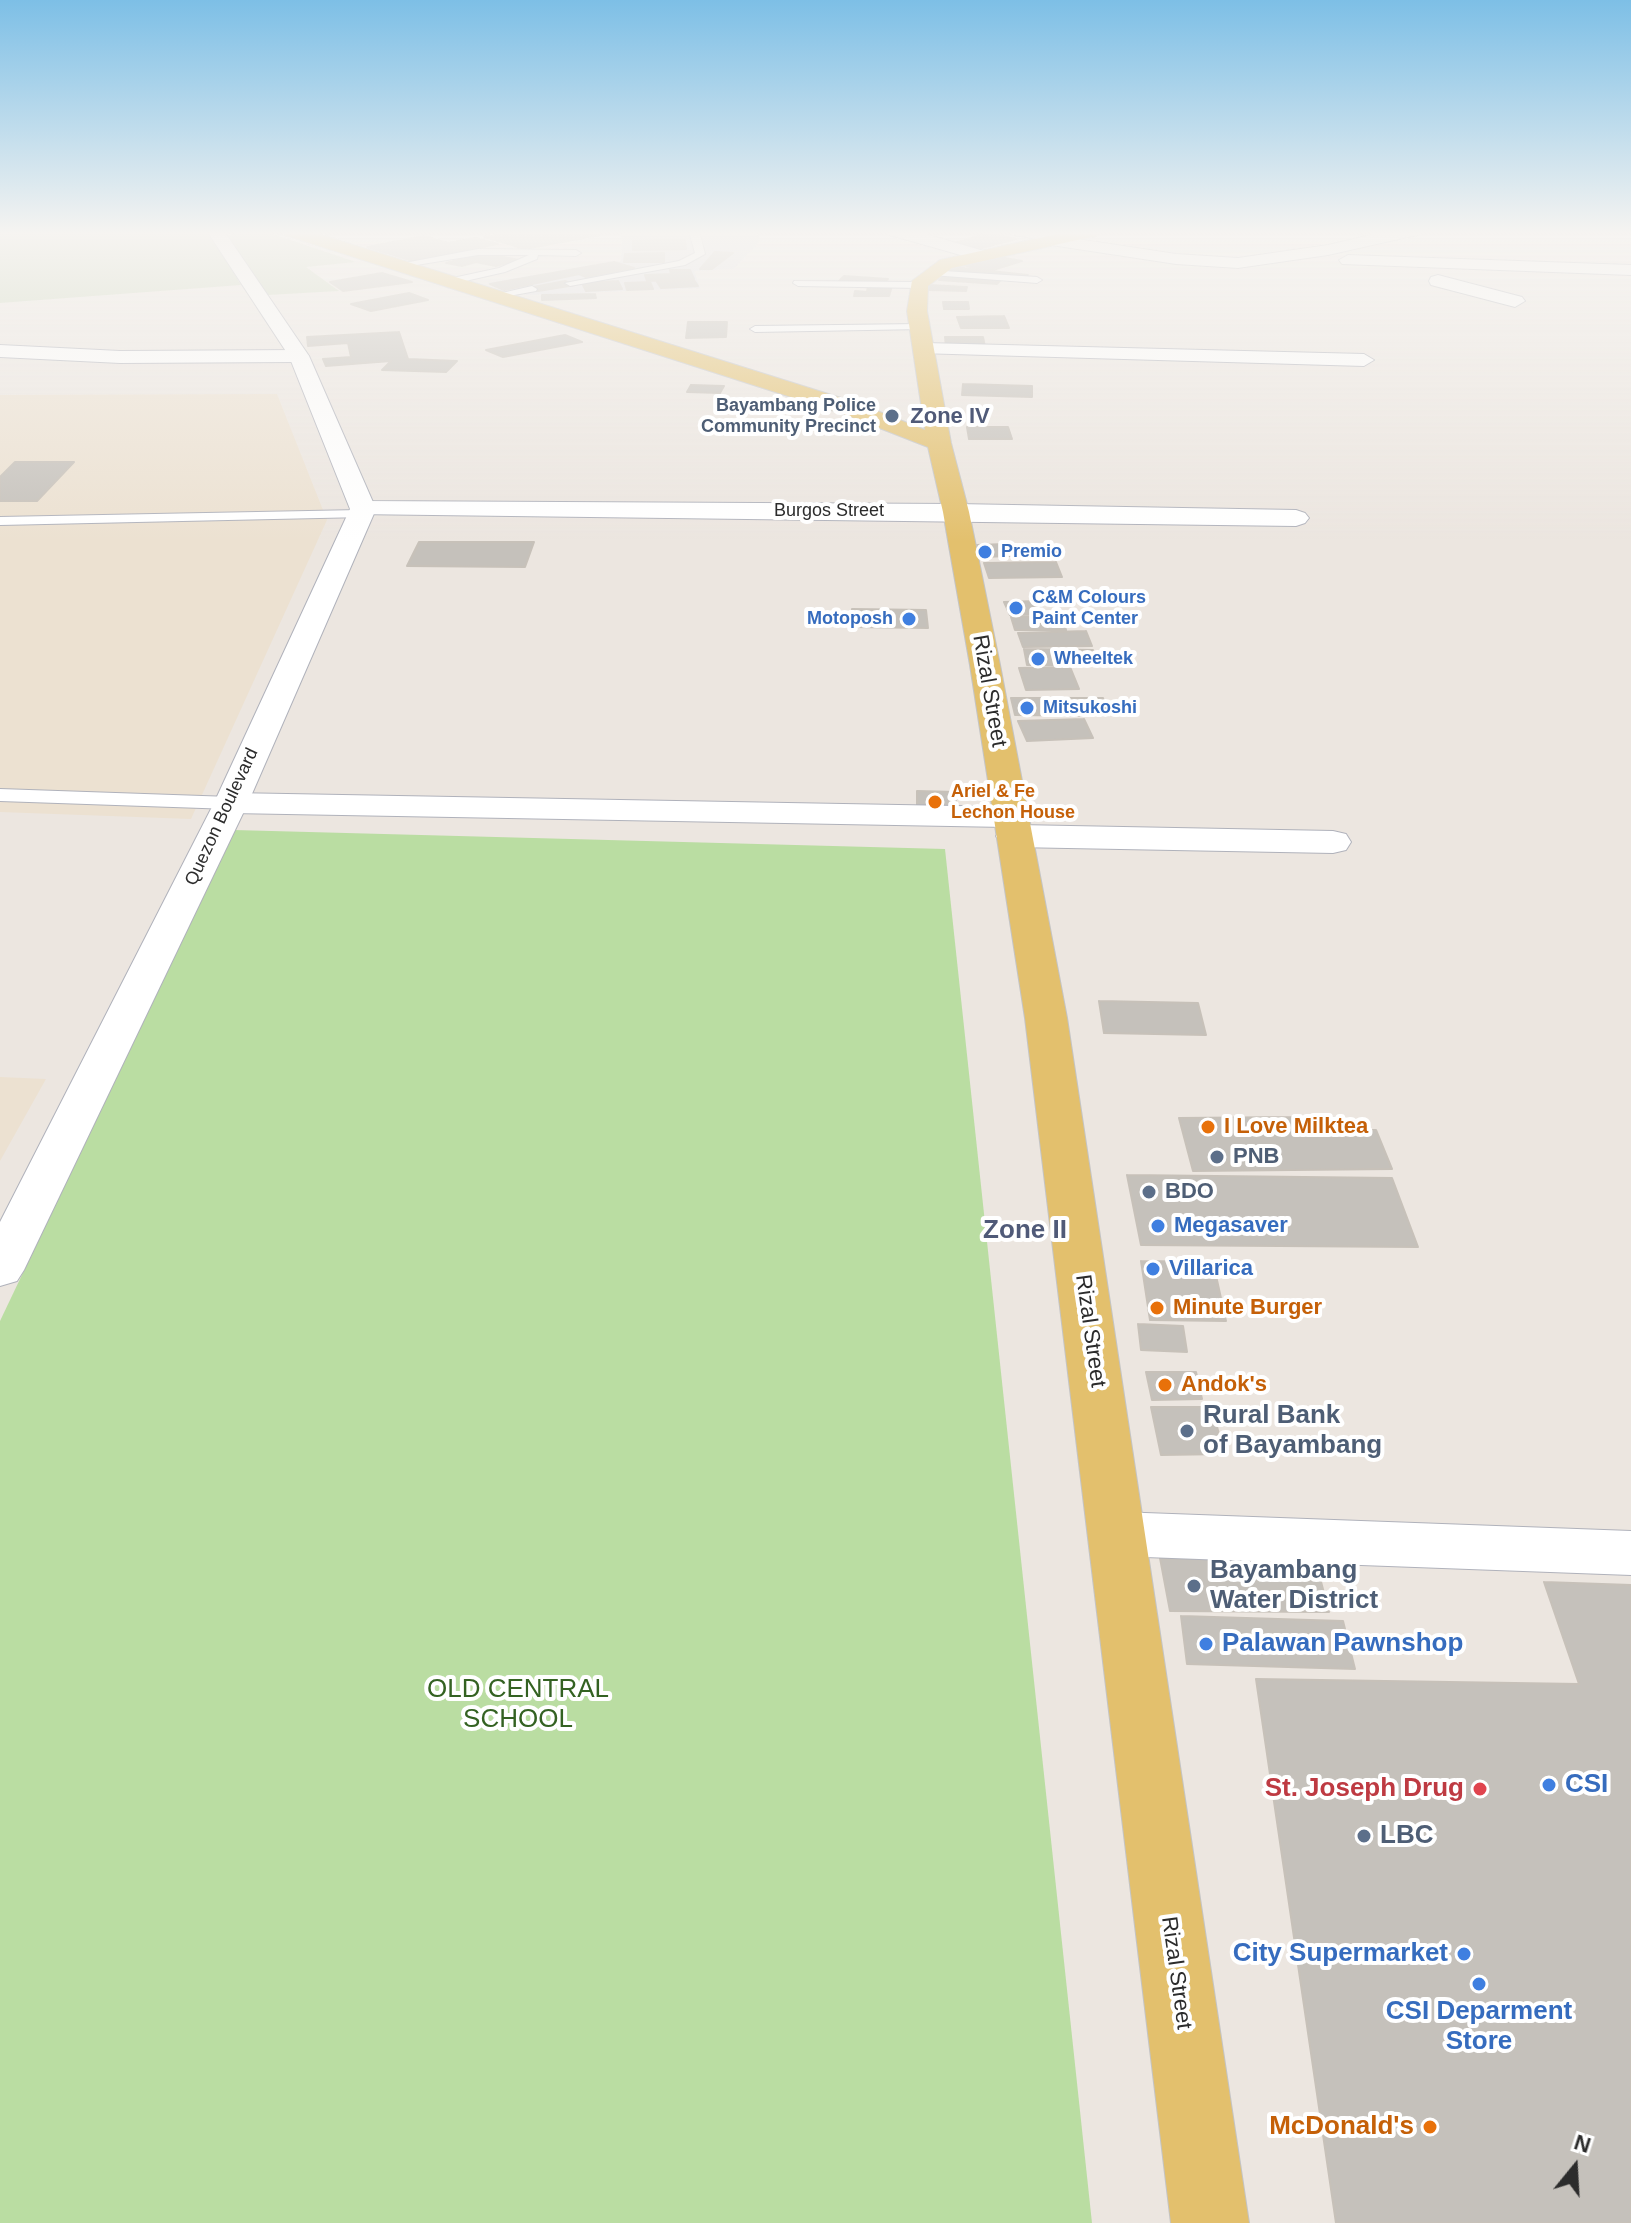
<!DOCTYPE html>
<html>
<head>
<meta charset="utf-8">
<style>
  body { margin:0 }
  #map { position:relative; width:1631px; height:2223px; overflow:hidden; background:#ece6e0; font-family:Arial,sans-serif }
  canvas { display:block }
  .north { position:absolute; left:1535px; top:2127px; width:80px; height:80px; -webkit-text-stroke:6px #fff; paint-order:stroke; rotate:18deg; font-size:22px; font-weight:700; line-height:32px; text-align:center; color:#2c2c2c }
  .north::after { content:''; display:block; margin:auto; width:28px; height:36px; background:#2c2c2c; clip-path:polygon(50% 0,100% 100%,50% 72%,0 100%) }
</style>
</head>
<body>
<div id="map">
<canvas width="1631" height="2223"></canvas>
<div class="north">N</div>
</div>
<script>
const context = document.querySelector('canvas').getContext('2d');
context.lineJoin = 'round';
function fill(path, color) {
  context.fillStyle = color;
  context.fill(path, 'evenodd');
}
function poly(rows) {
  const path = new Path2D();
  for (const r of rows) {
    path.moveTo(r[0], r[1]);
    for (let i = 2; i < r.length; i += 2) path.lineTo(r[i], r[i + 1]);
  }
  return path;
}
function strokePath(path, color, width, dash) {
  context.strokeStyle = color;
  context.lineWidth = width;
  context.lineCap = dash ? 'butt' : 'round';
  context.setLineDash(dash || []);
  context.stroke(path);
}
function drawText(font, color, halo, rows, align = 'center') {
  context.font = font + ' Arial,sans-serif';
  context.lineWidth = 8;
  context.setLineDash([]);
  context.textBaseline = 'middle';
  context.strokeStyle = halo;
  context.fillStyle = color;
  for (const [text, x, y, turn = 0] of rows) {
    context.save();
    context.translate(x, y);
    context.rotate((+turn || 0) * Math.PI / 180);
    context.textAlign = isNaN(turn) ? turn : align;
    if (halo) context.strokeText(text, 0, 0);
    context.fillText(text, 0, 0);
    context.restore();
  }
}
fill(poly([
  [622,231,756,231,760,241,734,269,694,271,700,288,526,295,486,283,621,261]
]), '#e0dfe5');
fill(poly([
  [277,394,327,520,191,819,0,812,0,395],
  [0,1077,46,1079,0,1161]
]), '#ece1d1');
fill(poly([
  [234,830,945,849,1092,2223,0,2223,0,1321]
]), '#badda2');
fill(poly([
  [0,231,209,231,241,285,0,303],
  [264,231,356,262,306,267,339,291,268,295,225,235]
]), '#c8d4b8');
const building = poly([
  [517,231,586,231,599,235,525,249,484,237,517,231],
  [989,233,1016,239,978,249,951,244,989,233],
  [424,236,448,243,475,238,498,244,413,261,367,247,424,236],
  [685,240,686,249,633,250,633,241,685,240],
  [715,252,733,253,712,269,700,269,715,252],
  [484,253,519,260,496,266,476,262,462,266,446,263,484,253],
  [664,253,664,262,624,262,625,254,664,253],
  [994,256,1022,261,990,271,962,265,994,256],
  [614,262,634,268,586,277,579,274,504,290,490,284,614,262],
  [954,267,1028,275,1023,278,949,271,954,267],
  [670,270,690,270,694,279,647,281,645,275,671,274,670,270],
  [382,273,412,282,343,291,330,282,382,273],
  [945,275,1002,279,997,284,939,280,945,275],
  [844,276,888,279,884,284,839,281,844,276],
  [694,280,698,286,661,288,657,282,694,280],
  [565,281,575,285,538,291,528,288,565,281],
  [618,281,622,289,586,291,582,283,618,281],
  [650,282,653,289,627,290,625,283,650,282],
  [929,285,967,287,966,291,927,290,929,285],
  [868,286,892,286,889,296,854,296,855,291,867,292,868,286],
  [409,293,428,300,371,311,351,304,409,293],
  [595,294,596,298,542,300,542,295,595,294],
  [943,302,968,302,969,309,944,309,943,302],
  [1004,316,1009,328,961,328,957,317,1004,316],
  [688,322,727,322,726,337,686,338,688,322],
  [399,332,408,359,457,361,446,372,382,370,391,361,326,366,323,359,351,357,348,343,308,346,307,337,399,332],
  [565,335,582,342,503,357,486,350,565,335],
  [945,337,983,337,985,347,946,347,945,337],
  [963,384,1032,386,1032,397,962,395,963,384],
  [691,385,724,386,720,393,687,392,691,385],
  [967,427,1008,427,1012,439,969,439,967,427],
  [15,462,74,462,37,501,0,501,0,477,15,462],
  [419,542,534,542,525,567,407,566,419,542],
  [1006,544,1011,556,981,557,977,545,1006,544],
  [1056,562,1062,577,989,578,984,563,1056,562],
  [1038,601,1043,614,1010,615,1004,602,1038,601],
  [852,609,926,610,928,628,852,627,852,609],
  [1062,616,1066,630,1015,630,1011,617,1062,616],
  [1086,631,1092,646,1023,647,1018,633,1086,631],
  [1024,649,1093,650,1097,665,1027,665,1024,649],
  [1070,667,1079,689,1026,690,1019,668,1070,667],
  [1011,698,1103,698,1108,716,1015,715,1011,698],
  [1084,719,1093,738,1027,741,1018,721,1084,719],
  [917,791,956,792,956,813,917,812,917,791],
  [1099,1001,1198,1003,1206,1035,1104,1033,1099,1001],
  [1299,1117,1303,1130,1376,1130,1392,1169,1193,1171,1179,1118,1299,1117],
  [1127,1175,1392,1178,1418,1247,1141,1245,1127,1175],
  [1141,1261,1213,1262,1226,1321,1150,1320,1141,1261],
  [1138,1324,1183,1326,1187,1352,1141,1350,1138,1324],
  [1146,1372,1196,1372,1202,1399,1152,1400,1146,1372],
  [1151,1407,1212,1407,1224,1454,1161,1455,1151,1407],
  [1160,1558,1315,1559,1329,1612,1170,1611,1160,1558],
  [1544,1582,1631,1585,1631,2223,1336,2223,1256,1679,1579,1684,1544,1582],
  [1181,1616,1343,1621,1355,1669,1187,1664,1181,1616]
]);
fill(building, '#c5c1bb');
strokePath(building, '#c7c1b9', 2);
const lane = poly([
  [689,231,699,231,705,254,685,265,570,286,565,283,679,261,695,253,689,231],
  [478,249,576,250,581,253,576,256,538,255,537,259,505,272,452,284,448,283,448,279,499,268,529,255,478,255,404,267,399,264,478,249],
  [928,270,1037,277,1042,280,1037,283,932,275,928,270],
  [794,281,919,282,924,285,919,288,798,286,793,283,794,281],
  [532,286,537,289,536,291,498,298,493,295,532,286],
  [920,324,924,325,924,329,755,332,750,329,755,326,920,324],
  [360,510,365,511,365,517,0,525,0,517,360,510],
  [0,789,231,797,240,803,231,809,0,801,0,789]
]);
const street = poly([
  [888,231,915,231,984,251,987,255,978,260,890,235,888,231],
  [1013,231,1050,231,1065,234,1068,238,1059,243,1015,235,1013,231],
  [1348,255,1631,265,1631,275,1342,264,1339,260,1348,255],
  [1438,275,1522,297,1525,301,1515,307,1431,285,1429,281,1431,277,1438,275],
  [925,343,1364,354,1374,360,1364,366,918,353,915,349,918,345,925,343],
  [0,345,120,351,299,350,309,356,299,362,120,363,0,357,0,345],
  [363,501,956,504,1296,510,1305,513,1309,518,1305,523,1296,526,354,514,350,509,354,504,363,501],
  [231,793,1010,807,1022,810,1027,817,1018,825,1333,831,1346,834,1351,842,1346,850,1333,853,1014,847,1001,844,996,836,1006,827,231,813,219,810,214,803,219,796,231,793],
  [1118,1512,1631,1531,1631,1575,1118,1556,1098,1549,1089,1534,1098,1519,1118,1512]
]);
const secondary = poly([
  [207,231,224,231,309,356,376,509,248,803,24,1270,17,1281,0,1286,0,1222,214,803,350,509,289,356,207,231],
  [1388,231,1419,231,1417,235,1328,255,1238,268,1176,264,1051,245,1042,240,1051,235,1176,254,1238,258,1328,245,1388,231]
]);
const primary = poly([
  [283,231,309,231,857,403,925,430,907,311,912,281,940,260,1071,231,1103,231,1095,236,952,268,928,286,927,311,951,443,969,512,1000,665,1067,1018,1249,2223,1171,2223,1025,1018,970,665,943,512,928,447,841,413,285,235,283,231]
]);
strokePath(lane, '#b0b2bb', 2);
strokePath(street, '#b0b2bb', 2);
strokePath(secondary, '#b0b2bb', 2);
strokePath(primary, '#c4c4c4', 2);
fill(lane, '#fff');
fill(street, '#fff');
fill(secondary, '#fff');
fill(primary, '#e3c06d');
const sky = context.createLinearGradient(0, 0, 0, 542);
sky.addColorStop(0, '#7dbfe6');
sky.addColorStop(0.43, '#f6f4f1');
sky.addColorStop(1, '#f6f4f100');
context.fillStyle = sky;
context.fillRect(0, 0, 1631, 542);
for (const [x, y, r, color] of [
  [892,416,8,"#5c6f8a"],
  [985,552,8,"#3f7fe0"],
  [1016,608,8,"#3f7fe0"],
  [909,619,8,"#3f7fe0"],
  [1038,659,8,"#3f7fe0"],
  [1027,708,8,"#3f7fe0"],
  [935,802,8,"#e8710a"],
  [1208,1127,8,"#e8710a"],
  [1217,1157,8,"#5c6f8a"],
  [1149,1192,8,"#5c6f8a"],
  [1158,1226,8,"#3f7fe0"],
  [1153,1269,8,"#3f7fe0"],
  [1157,1308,8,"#e8710a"],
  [1165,1385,8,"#e8710a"],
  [1187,1431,8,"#5c6f8a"],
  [1194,1586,8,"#5c6f8a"],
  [1206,1644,8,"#3f7fe0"],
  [1549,1785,8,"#3f7fe0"],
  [1480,1789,8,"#e0444e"],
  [1364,1836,8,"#5c6f8a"],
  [1464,1954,8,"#3f7fe0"],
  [1479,1984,8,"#3f7fe0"],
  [1430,2127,8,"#e8710a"]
]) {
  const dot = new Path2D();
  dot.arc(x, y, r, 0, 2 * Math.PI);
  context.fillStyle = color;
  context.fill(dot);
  strokePath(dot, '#fff', 3);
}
drawText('bold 18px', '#4e5e75', '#fff', [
  ["Bayambang Police",876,406],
  ["Community Precinct",876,427]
], 'right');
drawText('18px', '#2c2c2c', '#fff', [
  ["Burgos Street",829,511],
  ["Quezon Boulevard",222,817,-65]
]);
drawText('bold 18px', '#366cbe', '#fff', [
  ["Premio",1001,552],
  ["C&M Colours",1032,598],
  ["Paint Center",1032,619],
  ["Motoposh",893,619,"right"],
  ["Wheeltek",1054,659],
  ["Mitsukoshi",1043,708]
], 'left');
drawText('bold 18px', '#c56008', '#fff', [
  ["Ariel & Fe",951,792],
  ["Lechon House",951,813]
], 'left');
drawText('bold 22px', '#505a78', '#fff', [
  ["Zone IV",950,417]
]);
drawText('22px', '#2c2c2c', '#fff', [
  ["Rizal Street",989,691,80],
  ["Rizal Street",1090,1331,82],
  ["Rizal Street",1176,1973,82]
]);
drawText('bold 22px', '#c56008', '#fff', [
  ["I Love Milktea",1224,1127],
  ["Minute Burger",1173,1308],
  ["Andok's",1181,1385]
], 'left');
drawText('bold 22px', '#4e5e75', '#fff', [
  ["PNB",1233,1157],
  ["BDO",1165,1192]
], 'left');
drawText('bold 22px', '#366cbe', '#fff', [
  ["Megasaver",1174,1226],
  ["Villarica",1169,1269]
], 'left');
drawText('bold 26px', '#505a78', '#fff', [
  ["Zone II",1025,1231]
]);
drawText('bold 26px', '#4e5e75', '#fff', [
  ["Rural Bank",1203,1416],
  ["of Bayambang",1203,1446],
  ["Bayambang",1210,1571],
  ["Water District",1210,1601],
  ["LBC",1380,1836]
], 'left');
drawText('bold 26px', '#366cbe', '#fff', [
  ["Palawan Pawnshop",1222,1644],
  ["CSI",1565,1785],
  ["City Supermarket",1448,1954,"right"],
  ["CSI Deparment",1479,2012,"center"],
  ["Store",1479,2042,"center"]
], 'left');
drawText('26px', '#346222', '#fff', [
  ["OLD CENTRAL",518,1690],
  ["SCHOOL",518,1720]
]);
drawText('bold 26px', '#be3a42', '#fff', [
  ["St. Joseph Drug",1464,1789]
], 'right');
drawText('bold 26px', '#c56008', '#fff', [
  ["McDonald's",1414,2127]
], 'right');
</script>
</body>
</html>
